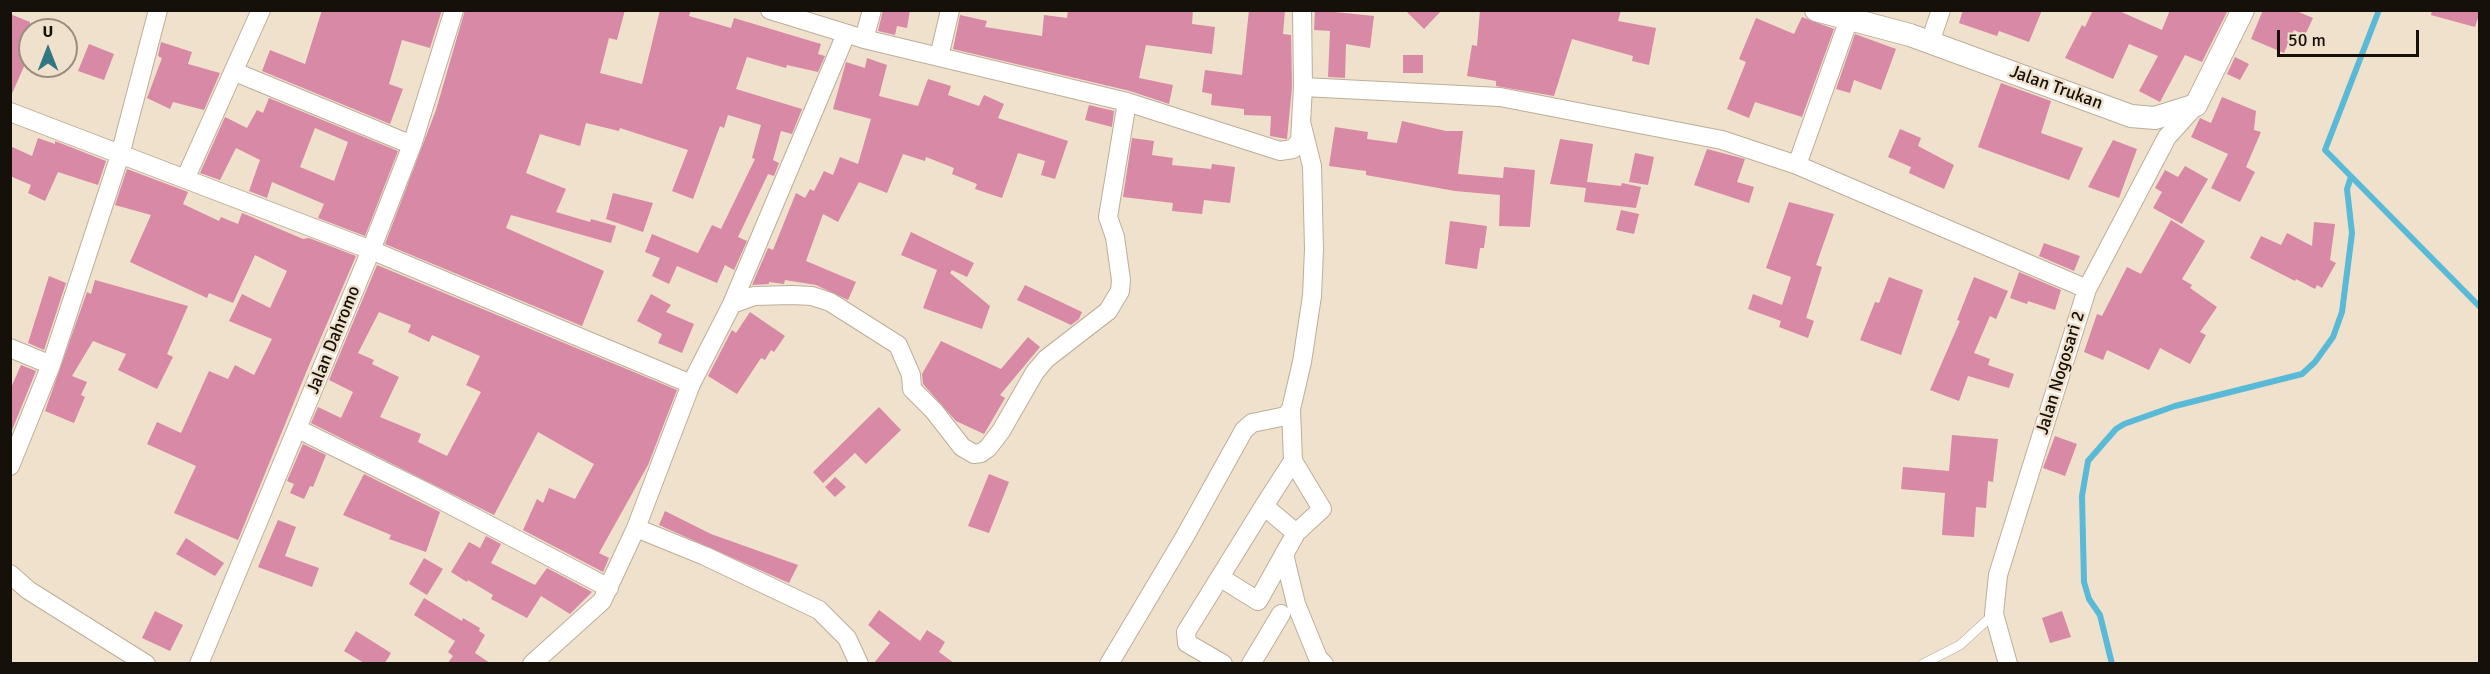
<!DOCTYPE html>
<html>
<head>
<meta charset="utf-8">
<style>
  body { margin:0 }
  #map { position:relative; width:2490px; height:674px; overflow:hidden; background:#f0e1cc; font-family:Signika,sans-serif }
  canvas { display:block }
  .frame { position:absolute; inset:0; border:12px solid #151009; pointer-events:none }
  .north { position:absolute; left:18px; top:18px; width:60px; height:60px; box-sizing:border-box; background:#f0e1cc; border:2px solid #988d7e; border-radius:50%; rotate:0deg; font-size:16px; font-weight:700; line-height:24px; text-align:center; color:#151009 }
  .north::after { content:''; display:block; margin:auto; width:21px; height:27px; background:#307683; clip-path:polygon(50% 0,100% 100%,50% 72%,0 100%) }
  .scale { position:absolute; left:2277px; top:30px; width:142px; height:27px; box-sizing:border-box; border:3px solid #151009; border-top:0; padding-left:8px; font-size:18px; line-height:21px; white-space:nowrap; color:#151009; -webkit-text-stroke:4px #f0e1cc; paint-order:stroke }
</style>
</head>
<body>
<div id="map">
<canvas width="2490" height="674"></canvas>
<div class="frame"></div>
<div class="north">U</div>
<div class="scale">50 m</div>
</div>
<script>
const context = document.querySelector('canvas').getContext('2d');
context.lineJoin = 'round';
function poly(rows) {
  const path = new Path2D();
  for (const r of rows) {
    path.moveTo(r[0], r[1]);
    for (let i = 2; i < r.length; i += 2) path.lineTo(r[i], r[i + 1]);
  }
  return path;
}
function strokePath(path, color, width, dash) {
  context.strokeStyle = color;
  context.lineWidth = width;
  context.lineCap = dash ? 'butt' : 'round';
  context.setLineDash(dash || []);
  context.stroke(path);
}
function fill(path, color) {
  context.fillStyle = color;
  context.fill(path, 'evenodd');
}
function drawText(font, color, halo, rows, align = 'center') {
  context.font = font + ' Signika,sans-serif';
  context.lineWidth = 5;
  context.setLineDash([]);
  context.textBaseline = 'middle';
  context.strokeStyle = halo;
  context.fillStyle = color;
  for (const [text, x, y, turn = 0] of rows) {
    context.save();
    context.translate(x, y);
    context.rotate((+turn || 0) * Math.PI / 180);
    context.textAlign = isNaN(turn) ? turn : align;
    if (halo) context.strokeText(text, 0, 0);
    context.fillText(text, 0, 0);
    context.restore();
  }
}
strokePath(poly([
  [2379,10,2325,150,2480,307],
  [2112,664,2100,615,2089,599,2084,582,2082,496,2088,461,2116,429,2124,424,2175,406,2302,374,2315,362,2333,337,2342,312,2352,233,2347,189,2351,177]
]), '#59bad8', 6);
fill(poly([
  [322,10,442,10,430,48,402,40,389,84,403,89,390,124,262,71,270,50,305,64],
  [465,10,625,10,617,40,609,38,600,73,642,84,660,10,691,10,689,16,731,28,734,18,821,44,818,54,825,56,818,72,787,65,786,68,747,57,736,89,802,109,792,134,781,131,773,160,779,163,774,176,768,174,738,237,747,241,734,270,725,265,717,283,677,266,669,284,652,276,660,258,645,252,652,234,698,253,712,225,721,229,755,159,752,158,761,125,728,115,724,128,720,126,693,199,672,191,688,150,620,128,619,131,586,123,580,146,540,134,526,173,566,189,556,212,590,222,591,219,616,226,611,243,511,215,506,228,604,271,582,326,385,244,436,110],
  [883,10,910,10,907,28,897,26,895,35,878,31],
  [1068,10,1193,10,1192,24,1215,27,1212,54,1146,45,1139,78,1173,85,1169,104,1130,91,953,49,960,15,987,21,985,27,1042,36,1044,15,1067,18],
  [1249,10,1285,10,1283,34,1291,35,1292,87,1287,139,1270,136,1271,116,1244,115,1244,109,1211,105,1212,94,1202,92,1205,70,1242,75],
  [1315,10,1374,16,1370,48,1346,44,1345,78,1328,77,1330,31,1314,30],
  [1405,10,1442,10,1424,29],
  [1480,10,1621,10,1618,21,1656,28,1649,65,1632,61,1633,56,1572,39,1554,96,1496,86,1496,81,1467,76,1472,45,1477,46],
  [1963,10,2042,10,2029,42,1999,31,1997,36,1959,23],
  [2093,10,2117,10,2162,30,2170,10,2228,10,2202,62,2185,55,2160,102,2139,91,2158,56,2129,44,2113,79,2065,58,2082,25,2085,27],
  [2263,10,2294,10,2313,18,2305,35,2294,30,2284,53,2251,39],
  [2432,10,2480,10,2480,12,2475,27,2431,15],
  [10,14,30,22,30,53,10,98],
  [1802,17,1834,29,1802,117,1755,102,1749,118,1727,109,1746,62,1739,59,1756,18,1794,34],
  [1855,34,1896,49,1881,90,1854,80,1850,93,1836,89],
  [161,42,192,52,188,64,220,73,204,110,173,102,170,109,147,98,162,58,158,56],
  [89,44,114,54,104,80,78,71],
  [1403,55,1423,55,1423,73,1403,73],
  [2235,57,2249,64,2240,80,2227,74],
  [867,58,887,65,879,96,918,106,928,79,951,86,948,95,979,106,984,95,1004,104,998,118,1068,141,1055,179,1041,175,1045,161,1018,153,1002,198,975,189,977,184,952,174,954,168,926,157,925,161,903,154,887,193,859,182,838,222,823,214,806,261,856,282,848,300,816,285,785,280,784,284,769,282,769,284,752,285,768,248,773,250,796,193,805,198,810,189,814,191,824,171,833,175,840,157,858,164,871,119,833,109,846,62,865,68],
  [2001,83,2051,101,2041,133,2083,148,2069,180,1978,147],
  [2222,97,2256,111,2254,130,2261,132,2246,167,2255,172,2240,202,2211,188,2228,154,2191,137,2200,118,2211,123],
  [269,98,398,151,365,236,318,218,324,204,272,182,267,198,249,191,260,160,236,148,220,180,200,173,225,117,247,128,257,110,263,113],
  [315,128,348,142,334,181,300,167],
  [1089,105,1114,111,1112,127,1085,120],
  [1402,121,1446,131,1463,131,1458,174,1503,178,1504,167,1535,170,1530,227,1499,226,1500,195,1455,191,1366,175,1366,171,1329,166,1335,127,1368,132,1367,139,1397,143],
  [1900,129,1921,138,1918,146,1954,165,1944,189,1909,173,1911,167,1888,157],
  [38,138,55,144,55,141,106,161,98,185,58,172,45,201,28,193,31,185,10,176,10,146,32,156],
  [1132,138,1154,141,1152,155,1173,158,1172,165,1211,169,1212,164,1235,167,1230,203,1204,200,1202,214,1172,211,1173,203,1123,197],
  [1560,139,1593,144,1587,182,1621,186,1622,183,1641,187,1636,208,1584,202,1586,188,1550,184],
  [2113,140,2137,149,2119,198,2088,187],
  [1707,149,1745,159,1737,182,1754,187,1749,203,1694,185],
  [1635,153,1654,157,1648,185,1629,182],
  [2185,166,2208,179,2182,224,2153,208,2162,192,2155,188,2165,170,2178,177],
  [127,169,188,192,183,204,219,221,221,217,238,224,242,213,303,239,309,238,356,256,307,370,238,540,174,513,196,466,147,444,157,422,181,433,209,371,228,379,235,365,254,375,272,339,229,321,242,294,270,308,287,271,255,255,233,303,209,293,207,298,130,262,151,215,115,205],
  [613,193,653,203,643,232,606,219],
  [1789,202,1834,214,1816,265,1822,267,1806,318,1814,321,1808,338,1779,327,1781,321,1748,309,1753,294,1782,305,1791,277,1766,268],
  [1621,210,1639,214,1634,234,1616,230],
  [2171,220,2205,241,2182,279,2192,285,2190,288,2217,307,2200,332,2206,335,2190,364,2160,348,2149,370,2107,350,2103,360,2084,352,2097,314,2102,316,2127,267,2141,274],
  [1450,221,1487,226,1484,248,1480,248,1477,269,1445,264],
  [2314,222,2335,224,2330,260,2336,263,2322,288,2317,285,2315,289,2296,279,2295,281,2250,258,2261,236,2281,245,2287,233,2312,246],
  [911,232,974,263,967,277,952,270,950,273,990,306,982,329,923,308,937,270,901,255],
  [2044,243,2080,256,2074,271,2039,256],
  [377,265,677,390,648,465,599,553,609,558,603,572,523,530,537,499,543,503,549,488,575,499,594,464,538,432,494,515,311,423,318,407,341,418,353,392,329,380],
  [379,312,411,325,408,332,429,342,432,335,480,356,466,385,481,392,447,456,418,442,421,434,380,417,399,377,372,364,374,360,358,353],
  [2019,272,2061,290,2055,310,2028,301,2027,304,2010,298],
  [49,276,66,283,44,350,28,343],
  [1889,277,1923,290,1901,355,1860,340,1875,302,1879,303],
  [1974,277,2008,291,1996,319,1990,316,1974,353,1990,359,1988,365,2014,374,2009,388,1968,376,1959,401,1930,390,1960,321,1957,320],
  [95,280,188,306,167,354,173,357,157,389,118,370,126,354,93,341,72,376,87,382,81,395,85,397,74,423,45,411,87,292,91,294],
  [1025,285,1082,312,1079,319,1071,325,1017,300],
  [651,294,671,305,666,312,694,324,682,353,658,343,662,334,637,321],
  [750,312,785,336,774,352,771,350,765,360,761,358,737,394,708,376,732,330,736,333],
  [1028,337,1040,347,1000,395,1005,398,984,434,956,421,923,384,922,374,941,341,1001,369],
  [21,365,36,371,10,435,10,390],
  [879,407,901,430,866,464,855,453,823,483,813,472],
  [1952,435,1998,439,1993,482,1988,481,1986,508,1976,507,1974,537,1942,535,1945,493,1901,489,1903,467,1949,471],
  [2055,436,2077,444,2065,476,2043,468],
  [303,444,326,455,313,487,310,486,304,499,290,493,294,484,287,481],
  [364,474,440,512,426,552,389,539,391,535,343,515],
  [989,474,1009,482,989,533,968,526],
  [835,477,846,487,835,497,825,487],
  [665,511,711,534,798,565,789,583,659,525],
  [278,520,296,527,285,556,319,568,312,587,258,567],
  [486,536,501,544,491,563,535,585,547,568,592,592,570,614,541,596,527,618,491,599,493,595,468,580,467,582,451,572,469,542,480,548],
  [186,538,224,563,215,576,176,554],
  [424,558,443,569,427,595,409,584],
  [424,598,462,621,463,618,480,628,479,631,485,635,475,653,490,663,448,663,453,656,448,652,455,641,414,615],
  [879,610,920,641,927,630,945,642,939,652,954,663,874,663,890,643,868,625],
  [155,611,183,625,170,651,142,638],
  [2062,611,2071,637,2050,643,2042,618],
  [356,631,391,653,385,663,364,663,344,651]
]), '#d789a5');
const service = poly([
  [1923,664,1960,645,1994,614]
]);
const minor = poly([
  [770,10,864,39,1127,102,1280,151,1293,149,1300,141,1303,87,1302,10],
  [864,39,872,10],
  [1930,42,1941,10],
  [939,57,950,10],
  [235,72,412,145],
  [1303,87,1500,97,1722,140,1797,165,2087,289],
  [10,112,371,250,691,384],
  [1797,165,1849,19],
  [186,177,261,10],
  [732,304,754,296,792,295,812,296,830,302,898,345,911,375,912,389,934,411,962,447,974,454,981,453,988,448,1001,431,1035,372,1046,359,1108,311,1120,291,1121,280,1115,237,1108,217,1127,102],
  [10,348,51,365],
  [298,429,424,491,609,588],
  [1293,461,1264,506,1296,533],
  [10,466,51,365,120,155,158,10],
  [636,528,705,556,819,610,847,638,859,664],
  [1284,554,1296,604,1318,658,1324,664],
  [10,574,28,590,146,664],
  [1221,578,1258,601,1296,533,1322,509,1293,461,1291,409],
  [199,664,371,250,412,145,454,10],
  [532,664,602,601,636,528,691,384,732,304,846,34],
  [1109,664,1184,538,1244,430,1252,423,1286,416,1291,409,1302,362,1312,296,1314,249,1312,166,1302,126],
  [1223,664,1187,643,1186,632,1264,506],
  [1251,664,1281,614],
  [2008,664,1994,614,1998,575,2087,289,2167,137,2196,105]
]);
const tertiary = poly([
  [1816,10,1910,35,2131,116,2155,118,2196,105,2243,10]
]);
strokePath(service, '#bcae99', 10);
strokePath(minor, '#bcae99', 20);
strokePath(tertiary, '#bcae99', 24);
strokePath(service, '#fff', 9);
strokePath(minor, '#fff', 18);
strokePath(tertiary, '#fff', 22);
drawText('18px', '#151009', '#f0e1cc', [
  ["Jalan Trukan",2056,88,20],
  ["Jalan Dahromo",334,340,-68],
  ["Jalan Nogosari 2",2061,373,-73]
]);
</script>
</body>
</html>
